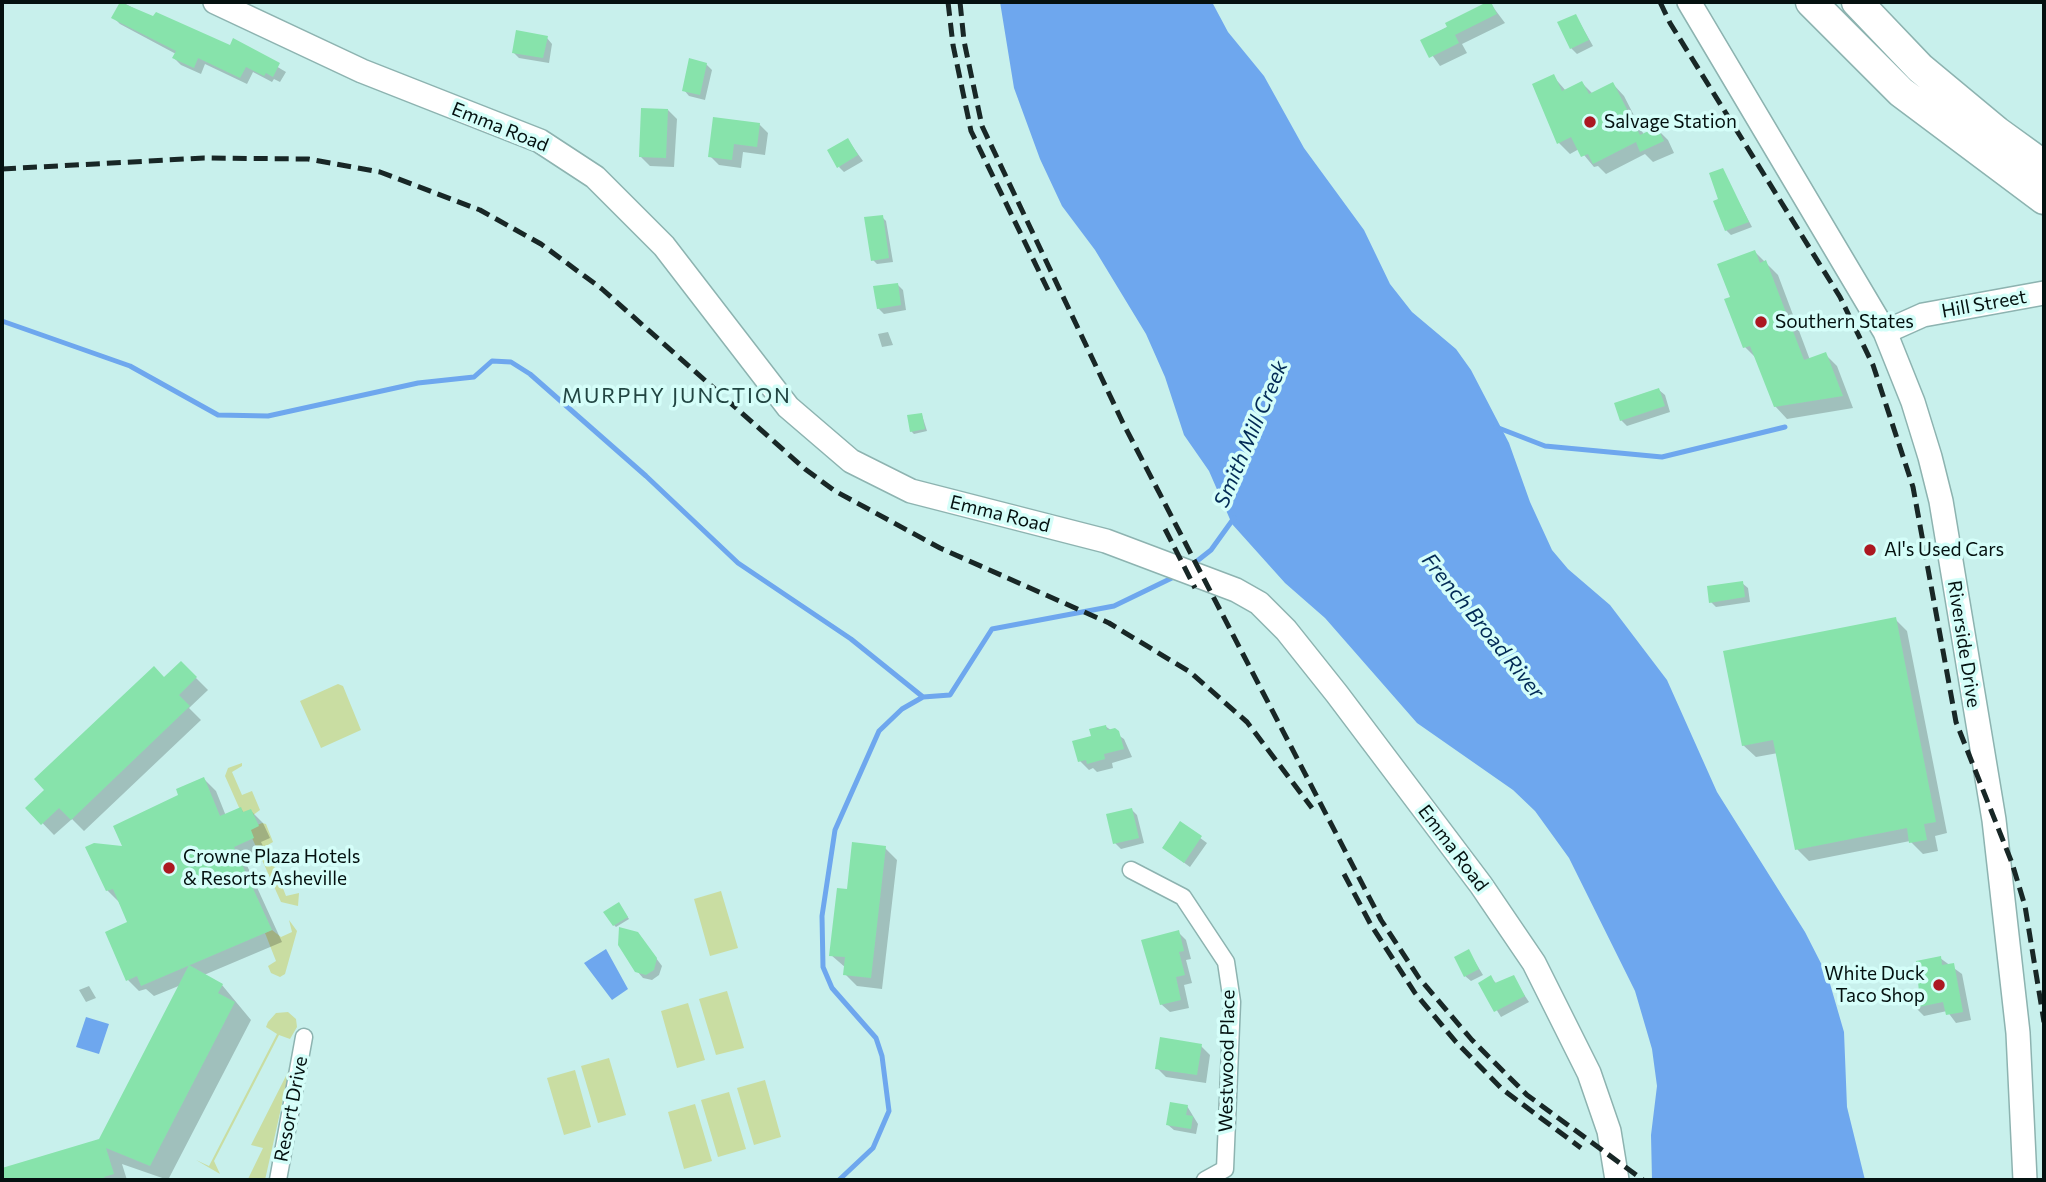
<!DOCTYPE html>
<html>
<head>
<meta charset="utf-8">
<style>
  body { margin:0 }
  #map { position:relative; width:2046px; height:1182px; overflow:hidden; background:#c8f0ec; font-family:Commissioner,sans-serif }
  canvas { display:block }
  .frame { position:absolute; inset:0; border:4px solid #041110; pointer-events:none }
</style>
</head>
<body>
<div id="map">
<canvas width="2046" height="1182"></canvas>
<div class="frame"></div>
</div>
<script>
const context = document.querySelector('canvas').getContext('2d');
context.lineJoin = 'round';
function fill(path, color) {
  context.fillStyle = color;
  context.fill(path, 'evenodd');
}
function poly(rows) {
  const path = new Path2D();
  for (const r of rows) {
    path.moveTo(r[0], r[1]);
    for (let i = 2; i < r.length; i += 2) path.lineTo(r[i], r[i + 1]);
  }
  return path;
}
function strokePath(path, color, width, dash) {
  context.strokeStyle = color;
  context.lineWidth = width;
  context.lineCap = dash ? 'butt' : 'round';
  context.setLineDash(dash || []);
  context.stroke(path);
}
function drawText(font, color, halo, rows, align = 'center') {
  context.font = font + ' Commissioner,sans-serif';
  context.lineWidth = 7;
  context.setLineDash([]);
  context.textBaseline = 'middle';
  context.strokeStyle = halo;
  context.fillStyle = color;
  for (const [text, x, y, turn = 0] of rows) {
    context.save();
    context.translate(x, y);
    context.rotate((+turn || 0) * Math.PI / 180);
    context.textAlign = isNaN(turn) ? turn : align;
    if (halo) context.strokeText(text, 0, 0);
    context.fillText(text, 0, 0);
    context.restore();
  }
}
fill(poly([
  [338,684,343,686,361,730,321,748,300,701],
  [242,763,242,766,232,772,242,795,252,791,260,810,245,821,225,776,228,768],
  [262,823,266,824,273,842,266,846,271,858,283,856,273,863,286,896,299,893,298,906,281,902,248,829],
  [721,891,738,948,710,956,694,899],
  [289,920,297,931,285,974,280,977,271,973,268,966,276,961,265,933,272,930,281,937,292,932],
  [727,991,744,1048,716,1055,699,999],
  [688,1003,705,1060,677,1068,661,1011],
  [288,1012,296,1019,297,1027,290,1039,279,1035,214,1161,220,1174,196,1160,209,1166,277,1034,266,1027,268,1022,276,1013],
  [609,1058,626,1115,598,1123,581,1066],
  [290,1068,265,1180,232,1180,248,1179,263,1148,251,1145],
  [575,1070,591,1127,564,1135,547,1078],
  [765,1080,781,1137,754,1145,737,1088],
  [729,1092,746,1149,718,1157,701,1100],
  [695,1104,712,1161,684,1169,668,1112]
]), '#c9dda2');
fill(poly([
  [1000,2,1212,2,1228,32,1264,76,1304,148,1364,230,1390,284,1412,312,1456,349,1471,370,1509,443,1530,502,1552,550,1568,569,1610,605,1667,680,1717,792,1805,932,1828,977,1844,1032,1847,1107,1865,1180,1652,1180,1651,1135,1657,1086,1652,1049,1635,991,1569,858,1535,811,1513,790,1417,723,1325,618,1285,583,1232,524,1209,471,1184,435,1165,377,1146,334,1095,250,1062,206,1040,159,1014,88],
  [606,949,628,989,612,1000,584,963],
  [86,1017,109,1024,99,1054,76,1047]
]), '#6ea7ee');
fill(poly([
  [122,2,154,19,231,47,234,41,286,72,280,82,274,79,272,82,253,72,247,84,205,64,201,74,181,65,174,58,176,54,120,24,114,18],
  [1490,3,1505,23,1462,44,1467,53,1440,66,1422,41],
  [1576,16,1593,46,1577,54,1571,48],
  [547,38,552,44,549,63,519,58,513,52],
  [706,64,712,70,705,100,689,96,684,90],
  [1553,76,1566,91,1582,83,1593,94,1613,84,1624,96,1644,135,1657,129,1668,140,1674,153,1653,162,1645,154,1606,174,1598,166,1594,167,1579,149,1570,154,1559,143,1534,85],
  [668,110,677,119,674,167,650,166,641,157],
  [759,124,768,133,765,155,743,152,741,168,719,165,710,156],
  [848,140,863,161,844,172,839,167],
  [1722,170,1752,227,1731,235,1726,230,1720,200],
  [882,217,886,221,893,262,877,264,873,260],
  [1755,252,1778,275,1810,360,1825,354,1837,366,1853,408,1787,419,1775,406,1757,359,1745,347,1732,298],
  [897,284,903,290,906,310,884,314,878,308],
  [888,332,893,345,882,347,878,334],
  [1659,390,1665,395,1670,412,1627,426,1621,420],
  [922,415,927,431,914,434,911,431],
  [1742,583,1748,588,1750,602,1716,607,1711,602],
  [1895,619,1907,631,1947,833,1935,836,1938,851,1923,854,1910,841,1809,861,1797,849,1778,753,1756,757,1743,745],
  [181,663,208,690,189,708,201,720,84,831,72,819,54,835,28,808],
  [1105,726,1124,739,1132,757,1112,763,1113,768,1097,772,1093,768,1089,770,1080,761,1093,737],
  [204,779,216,791,226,816,241,809,245,814,251,811,263,823,270,838,261,842,265,850,244,859,282,942,204,975,222,985,251,1020,168,1180,122,1164,127,1180,2,1180,2,1170,100,1140,181,985,154,996,146,989,139,991,128,980,129,923,119,902,107,890,125,848,181,796],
  [1131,809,1137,815,1144,843,1121,849,1115,843],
  [1180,823,1207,843,1190,867,1164,848],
  [885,848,897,860,882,989,857,986,845,974,846,968,831,955,848,891],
  [621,907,629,919,616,927,614,925],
  [1178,932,1186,940,1191,959,1186,960,1192,983,1184,985,1189,1008,1170,1012,1161,1004],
  [638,934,662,966,659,975,652,980,643,978,637,971],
  [1469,952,1483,975,1471,981,1465,976],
  [1940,958,1962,974,1971,1020,1956,1023,1947,1011,1924,1016,1915,1007],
  [1491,978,1497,984,1513,978,1529,1002,1501,1017,1480,983],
  [89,986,96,998,86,1002,79,990],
  [1201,1046,1210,1055,1206,1083,1166,1077,1157,1068],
  [1187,1106,1198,1124,1196,1134,1174,1130,1168,1125]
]), '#0003');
strokePath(poly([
  [2,321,130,366,218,415,268,416,418,383,474,377,492,361,511,362,530,374,646,476,738,563,851,639,923,697],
  [1496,427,1545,446,1662,457,1785,427],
  [1192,565,1211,550,1234,518],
  [839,1180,873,1148,889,1111,882,1056,876,1038,832,988,823,967,822,916,835,830,879,731,902,709,923,697,950,695,992,629,1114,606,1178,575]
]), '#6ea7ee', 5);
fill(poly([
  [120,2,153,16,156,12,230,45,233,38,280,63,273,77,266,73,264,76,246,67,240,78,198,58,194,68,172,58,176,51,111,18],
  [1487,2,1491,2,1497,14,1455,35,1459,43,1429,58,1420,40,1447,27,1445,23],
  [1576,14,1589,40,1570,49,1557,22],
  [516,30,548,36,543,58,512,53],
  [689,58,707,63,700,95,682,91],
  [1554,74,1562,91,1582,81,1589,94,1613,82,1640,135,1657,127,1664,141,1640,152,1636,142,1593,164,1588,154,1581,157,1571,137,1557,144,1532,84],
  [641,108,668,109,666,158,639,157],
  [713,117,760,123,757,147,734,144,732,160,708,157],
  [848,138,858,155,837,168,827,150],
  [1723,168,1749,222,1725,231,1713,201,1718,199,1709,173],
  [883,215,889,258,871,261,864,217],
  [1755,250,1760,263,1766,260,1804,360,1826,352,1843,396,1774,407,1750,346,1743,348,1724,299,1730,297,1717,264],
  [898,283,901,305,877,309,873,286],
  [1659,388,1665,406,1620,421,1614,403],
  [922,413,925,429,910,432,907,415],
  [1743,581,1745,597,1709,603,1707,586],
  [1896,617,1936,822,1924,824,1927,840,1909,843,1907,828,1795,850,1773,740,1742,746,1723,651],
  [181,661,197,677,179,695,190,706,71,820,59,808,41,825,25,808,44,790,34,779,154,666,164,677],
  [1106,725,1107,730,1115,728,1119,731,1124,749,1104,754,1105,759,1087,764,1086,760,1078,762,1072,741,1091,736,1089,729],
  [204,777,220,816,241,807,243,812,251,809,259,826,251,830,254,838,234,847,272,930,141,986,137,976,126,981,105,932,127,922,113,889,106,891,85,847,94,843,122,846,113,826,178,795,176,789],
  [1132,808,1139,838,1113,844,1106,814],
  [1180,821,1202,836,1184,863,1162,848],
  [852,842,886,846,871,978,843,975,845,957,829,956,837,888,847,889],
  [619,902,628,917,613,926,603,912],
  [619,927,638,932,657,958,654,970,646,975,635,972,618,945],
  [1179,930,1184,951,1179,952,1185,975,1176,977,1181,1000,1160,1005,1141,940],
  [1469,949,1479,969,1464,977,1454,957],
  [1941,956,1942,965,1954,963,1963,1012,1946,1015,1943,1002,1914,1008,1911,993,1919,992,1916,961],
  [189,965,223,984,218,993,235,1002,150,1166,106,1148,114,1174,104,1177,105,1180,2,1180,2,1168,99,1139],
  [1491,975,1495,983,1514,975,1525,996,1494,1012,1478,983],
  [1160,1037,1202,1044,1197,1075,1155,1069],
  [1170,1102,1188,1105,1186,1115,1193,1116,1191,1129,1166,1125]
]), '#87e3ab');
const street = poly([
  [1131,870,1183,897,1226,962,1232,1002,1225,1169,1205,1180],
  [278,1180,304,1037]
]);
const secondary = poly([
  [215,2,362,71,540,141,595,177,664,246,788,407,851,461,911,491,1106,541,1236,590,1259,603,1286,630,1337,694,1481,885,1534,963,1589,1073,1609,1131,1617,1180],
  [1689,2,1885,332,1913,402,1930,457,1941,501,1994,820,2018,1033,2025,1180],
  [1885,332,1923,315,2044,293]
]);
const highway = poly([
  [1811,2,1901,92,2044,199],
  [1857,2,1920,68,1997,132,2044,166]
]);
strokePath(street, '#8db3b0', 19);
strokePath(secondary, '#8db3b0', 26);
strokePath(highway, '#8db3b0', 33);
strokePath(street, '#fff', 16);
strokePath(secondary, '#fff', 23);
strokePath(highway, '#fff', 30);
strokePath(poly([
  [948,2,953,45,971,131,1048,290],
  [960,2,964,41,982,126,1123,423,1381,920,1419,978,1472,1040,1527,1095,1643,1180],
  [1660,2,1670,23,1840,297,1873,365,1913,487,1956,722,2012,863,2025,906,2044,1022],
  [2,169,204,158,308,159,380,172,480,210,541,244,602,289,805,469,835,491,940,548,1109,623,1190,672,1247,722,1312,808],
  [1165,529,1195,588],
  [1344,874,1371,925,1415,993,1456,1042,1502,1089,1581,1148]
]), '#182726', 5, [14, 7]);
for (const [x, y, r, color] of [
  [1590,122,7,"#ac1821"],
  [1761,322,7,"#ac1821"],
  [1870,550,7,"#ac1821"],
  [169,868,7,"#ac1821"],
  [1939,985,7,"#ac1821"]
]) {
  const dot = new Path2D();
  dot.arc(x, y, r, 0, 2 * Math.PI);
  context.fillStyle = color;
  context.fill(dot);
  strokePath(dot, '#d5fef9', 2.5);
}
drawText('19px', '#041110', '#d5fef9', [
  ["Salvage Station",1604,122],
  ["Southern States",1775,322],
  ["Al's Used Cars",1884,550],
  ["Crowne Plaza Hotels",183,857],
  ["& Resorts Asheville",183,879],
  ["White Duck",1925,974,"right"],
  ["Taco Shop",1925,996,"right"]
], 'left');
drawText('19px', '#041110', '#d5fef9', [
  ["Emma Road",500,127,22],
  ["Hill Street",1984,304,-10],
  ["Emma Road",1000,514,14],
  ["Riverside Drive",1964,644,81],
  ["Emma Road",1453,848,53],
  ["Westwood Place",1227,1061,-89],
  ["Resort Drive",291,1109,-79]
]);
context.letterSpacing = '2px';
drawText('21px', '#224643', '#d5fef9', [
  ["MURPHY JUNCTION",677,396]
]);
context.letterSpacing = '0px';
drawText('italic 21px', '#022a55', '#d5fef9', [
  ["Smith Mill Creek",1251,434,-67],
  ["French Broad River",1483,626,51]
]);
</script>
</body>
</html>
